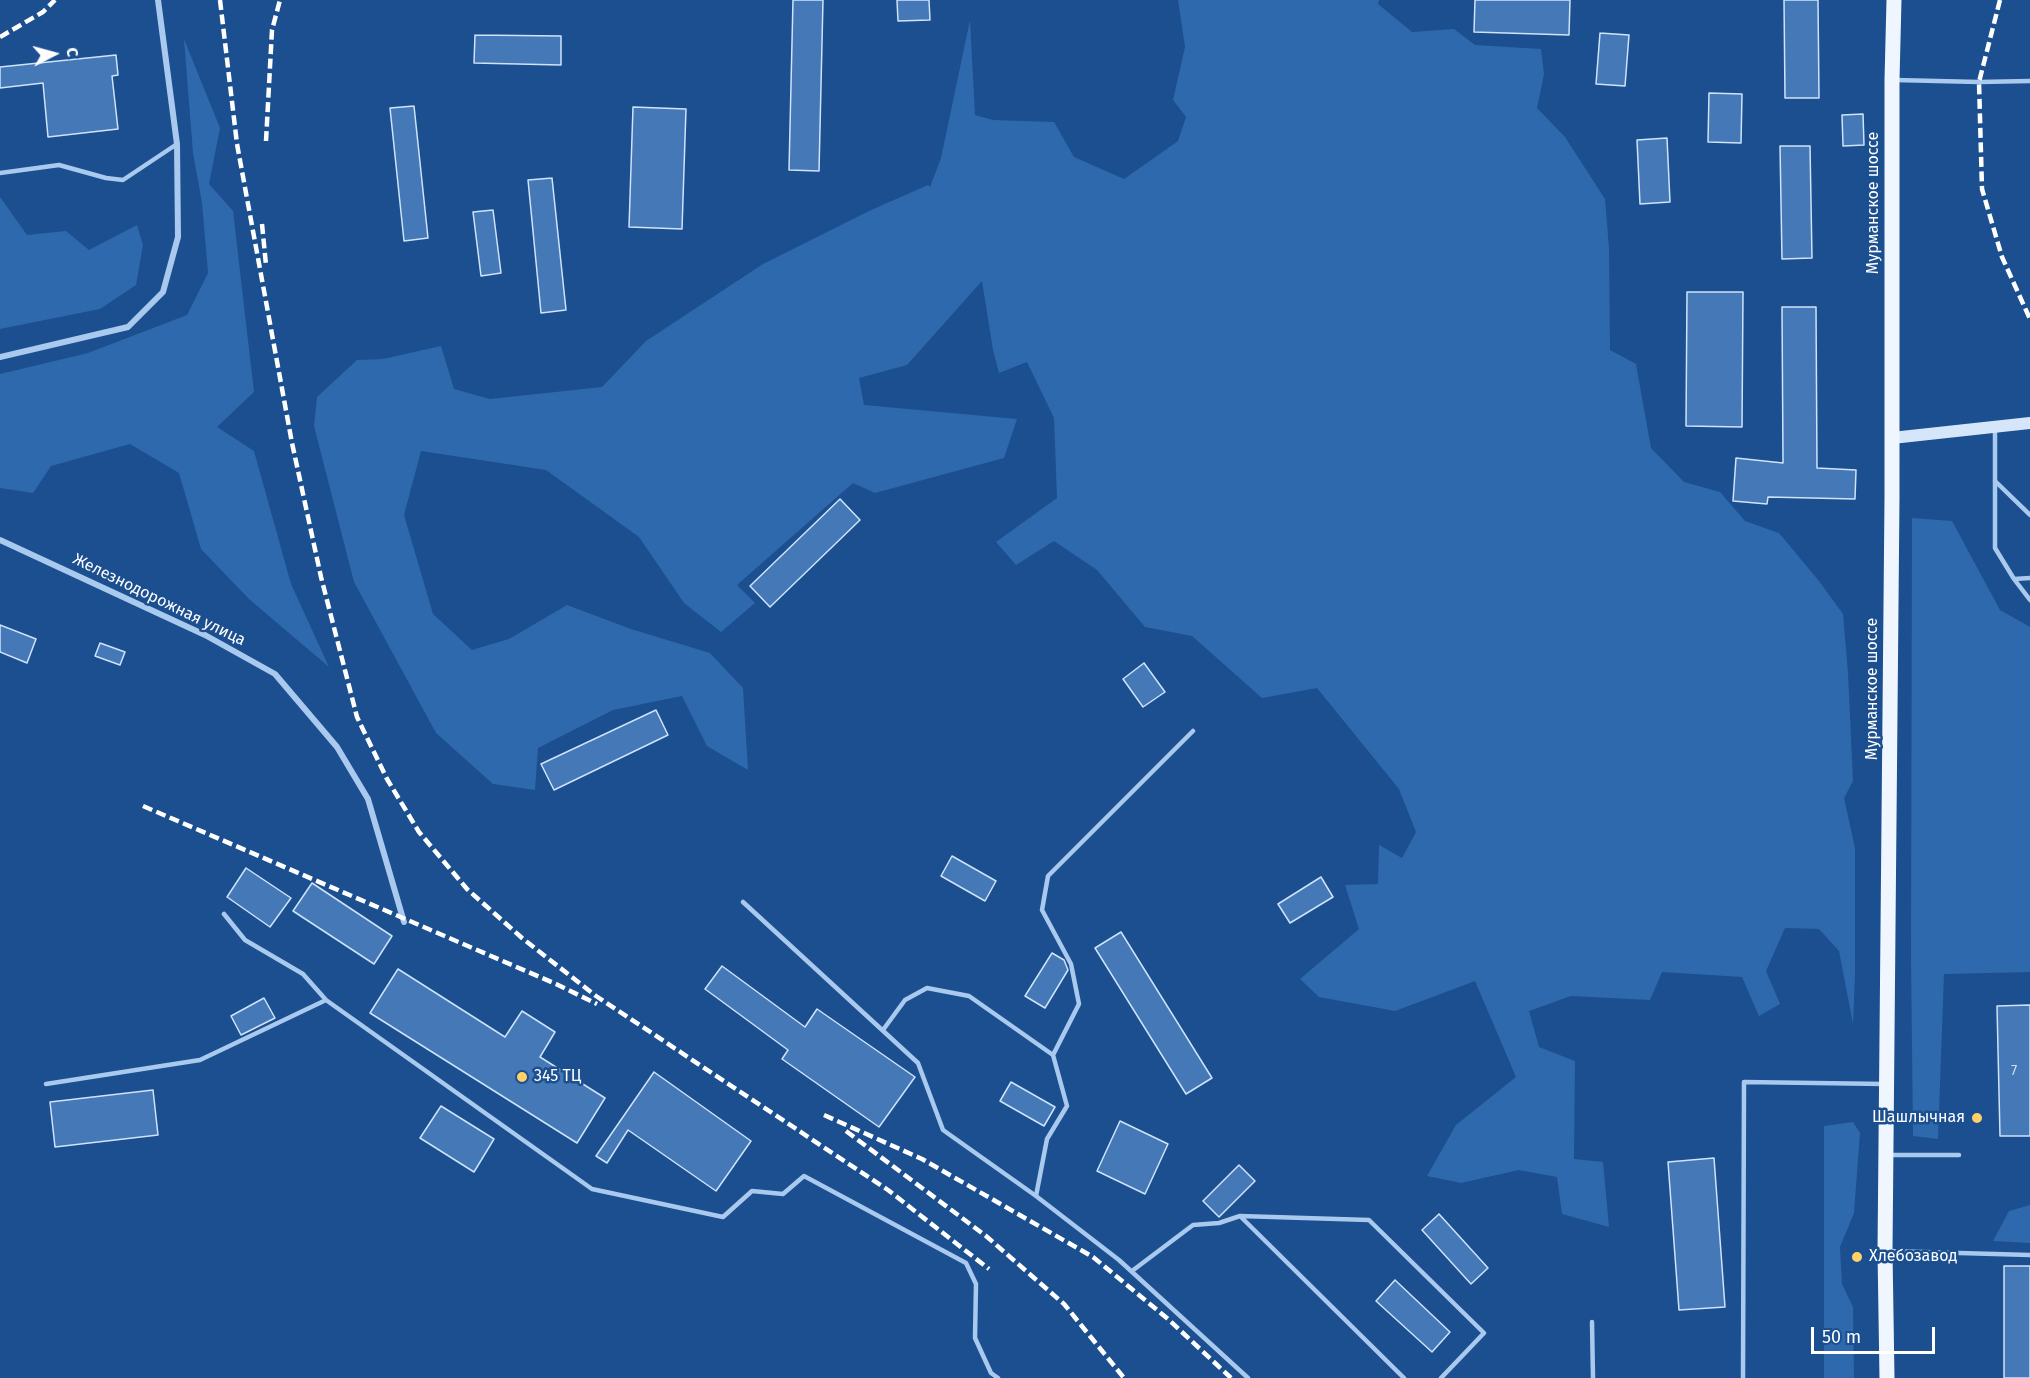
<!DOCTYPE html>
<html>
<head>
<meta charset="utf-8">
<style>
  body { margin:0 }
  #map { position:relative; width:2030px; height:1378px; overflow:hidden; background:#1b4f8f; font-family:"Fira Sans",sans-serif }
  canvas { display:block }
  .north { position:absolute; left:24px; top:24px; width:60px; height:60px; -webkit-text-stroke:4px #1b4f8f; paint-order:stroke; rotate:84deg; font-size:16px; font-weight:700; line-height:24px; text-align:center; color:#fff }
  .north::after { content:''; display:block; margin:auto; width:21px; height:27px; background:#fff; clip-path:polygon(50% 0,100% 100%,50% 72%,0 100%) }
  .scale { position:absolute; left:1811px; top:1327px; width:124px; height:27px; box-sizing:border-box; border:3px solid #fff; border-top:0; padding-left:8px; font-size:18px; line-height:21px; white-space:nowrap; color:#fff; -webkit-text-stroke:4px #1b4f8f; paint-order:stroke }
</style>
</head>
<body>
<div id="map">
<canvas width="2030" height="1378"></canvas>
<div class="north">С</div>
<div class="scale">50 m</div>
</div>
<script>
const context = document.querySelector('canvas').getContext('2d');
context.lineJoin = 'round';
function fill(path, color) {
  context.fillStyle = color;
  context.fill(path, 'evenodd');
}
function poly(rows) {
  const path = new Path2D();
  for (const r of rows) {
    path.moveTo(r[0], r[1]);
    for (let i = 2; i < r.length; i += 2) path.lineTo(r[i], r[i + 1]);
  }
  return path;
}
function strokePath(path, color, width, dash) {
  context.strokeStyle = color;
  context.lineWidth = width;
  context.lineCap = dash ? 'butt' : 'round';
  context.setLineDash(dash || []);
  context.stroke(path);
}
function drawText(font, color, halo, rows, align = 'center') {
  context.font = font + ' "Fira Sans",sans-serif';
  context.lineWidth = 5;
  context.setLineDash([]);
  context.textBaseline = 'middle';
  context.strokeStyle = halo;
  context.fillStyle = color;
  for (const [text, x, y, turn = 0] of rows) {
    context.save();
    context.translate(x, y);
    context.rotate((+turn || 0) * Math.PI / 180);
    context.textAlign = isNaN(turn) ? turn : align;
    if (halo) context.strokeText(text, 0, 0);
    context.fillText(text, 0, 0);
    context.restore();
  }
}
fill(poly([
  [1178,0,1379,0,1378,4,1412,32,1454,29,1475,45,1541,49,1544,74,1537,108,1565,137,1605,199,1609,248,1610,350,1636,364,1651,448,1684,482,1720,492,1745,521,1779,533,1819,581,1843,614,1848,673,1853,781,1844,798,1855,848,1855,975,1853,1024,1839,951,1819,929,1785,928,1766,971,1780,1004,1759,1016,1742,977,1662,972,1650,1000,1571,996,1529,1011,1539,1047,1575,1061,1574,1159,1603,1162,1609,1227,1562,1214,1557,1177,1519,1170,1461,1183,1427,1176,1456,1125,1516,1077,1475,981,1395,1011,1319,997,1300,979,1359,929,1345,885,1378,884,1379,845,1402,858,1416,832,1399,789,1317,688,1262,698,1192,636,1145,627,1097,570,1054,541,1016,565,996,542,1057,498,1054,418,1027,362,999,373,993,350,982,281,907,365,859,378,864,405,1017,419,1004,458,875,493,853,483,737,585,755,603,721,632,684,603,639,537,546,470,421,451,404,515,433,614,472,650,509,639,567,605,631,629,710,653,743,688,748,770,707,746,682,696,613,710,538,748,535,790,493,784,436,733,354,582,314,426,317,397,357,360,383,359,441,346,454,389,490,399,602,387,646,341,763,264,869,211,928,185,930,187,941,158,970,20,975,115,993,120,1054,122,1074,157,1124,179,1178,141,1186,117,1173,100,1185,47],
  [184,39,220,128,209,184,233,211,254,392,217,427,254,451,291,584,329,667,249,599,201,549,179,473,130,444,51,466,33,493,0,488,0,374,88,353,187,315,208,273,202,203,193,153],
  [0,197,27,235,66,231,89,250,137,225,143,245,136,285,100,309,0,329],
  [1912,518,1952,521,2000,610,2030,627,2030,972,1944,974,1938,1139,1913,1136,1911,957],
  [1853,1122,1860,1133,1854,1213,1840,1247,1842,1284,1853,1307,1854,1378,1824,1378,1824,1126],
  [2030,1205,2030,1243,1993,1241,2009,1211]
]), '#2e69ad');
const building = poly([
  [793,0,823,0,819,171,789,170,793,0],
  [897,0,929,0,930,20,898,21,897,0],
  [1475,0,1570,0,1569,35,1474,32,1475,0],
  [1784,0,1818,0,1819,98,1785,98,1784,0],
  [1600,33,1629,35,1625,86,1596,84,1600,33],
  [475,35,561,36,561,65,474,63,475,35],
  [116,55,118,75,112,76,118,129,48,137,43,83,0,88,0,67,116,55],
  [1709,93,1742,94,1741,143,1708,142,1709,93],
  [414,106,428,238,404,241,390,108,414,106],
  [633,107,686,109,682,229,629,227,633,107],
  [1863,114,1864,145,1843,146,1842,115,1863,114],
  [1667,138,1670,202,1640,204,1637,140,1667,138],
  [1780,146,1810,146,1812,258,1782,259,1780,146],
  [552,178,566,310,541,313,528,180,552,178],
  [493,210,501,273,481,276,473,212,493,210],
  [1687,292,1743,292,1742,427,1686,426,1687,292],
  [1782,307,1816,307,1817,468,1856,470,1855,499,1768,497,1767,504,1733,501,1736,458,1783,463,1782,307],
  [840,499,860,520,770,607,750,586,840,499],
  [0,625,36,639,27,663,0,652,0,625],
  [100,643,125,652,120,665,95,656,100,643],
  [1144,663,1165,692,1143,707,1123,679,1144,663],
  [656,710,668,735,554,790,541,764,656,710],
  [952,856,996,881,985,901,941,876,952,856],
  [246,868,291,898,270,927,227,897,246,868],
  [1321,877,1333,897,1290,923,1278,904,1321,877],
  [312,883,392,936,374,964,293,911,312,883],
  [1121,932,1212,1078,1186,1094,1095,948,1121,932],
  [1052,953,1064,960,1068,970,1045,1008,1025,996,1052,953],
  [722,966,805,1027,817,1009,915,1077,879,1127,782,1059,788,1050,705,989,722,966],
  [398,969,505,1037,522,1011,555,1032,540,1057,605,1098,577,1143,370,1013,398,969],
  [264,998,275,1018,241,1035,231,1016,264,998],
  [2030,1005,2030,1136,2000,1136,1997,1006,2030,1005],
  [654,1072,751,1141,716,1191,628,1130,607,1163,596,1156,654,1072],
  [1011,1082,1055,1107,1044,1126,1000,1101,1011,1082],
  [153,1090,158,1135,55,1147,50,1102,153,1090],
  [441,1106,494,1139,474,1172,420,1138,441,1106],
  [1120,1121,1168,1144,1145,1194,1097,1171,1120,1121],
  [1714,1158,1725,1307,1679,1310,1668,1162,1714,1158],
  [1239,1165,1255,1181,1219,1217,1203,1201,1239,1165],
  [1439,1214,1488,1268,1471,1284,1422,1230,1439,1214],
  [2004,1266,2030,1266,2030,1378,2004,1378,2004,1266],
  [1395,1280,1450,1332,1432,1352,1376,1301,1395,1280]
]);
fill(building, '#4478b7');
strokePath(building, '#cfe3fa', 1.5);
strokePath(poly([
  [1895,80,1979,82,2030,81],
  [0,173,59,165,106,178,123,180,177,144],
  [1995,427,1995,548,2014,579,2030,578],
  [1995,481,2030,515],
  [2014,579,2030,600],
  [743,902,918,1063,943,1130,1036,1196,1119,1260,1248,1378],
  [224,914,245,940,303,974,326,1000],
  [883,1030,905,1000,927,988,969,996,1053,1055,1067,1106,1047,1139,1036,1196],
  [1053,1055,1079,1004,1071,964,1042,910,1048,876,1193,731],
  [46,1084,200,1060,326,1000,592,1189,723,1217,752,1191,783,1194,804,1176,966,1263,976,1284,975,1338,991,1373,998,1378],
  [1889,1155,1959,1155],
  [1240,1216,1369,1220,1484,1333,1441,1378],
  [1888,1251,2030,1255],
  [1132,1271,1193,1225,1219,1223,1240,1216,1404,1378],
  [1592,1322,1593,1378],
  [1743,1378,1744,1082,1885,1084]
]), '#a9c9ee', 4.5);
strokePath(poly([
  [0,357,128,327,163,292,178,237,177,144,158,0],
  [0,540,205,635,275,674,337,747,368,799,404,922]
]), '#a9c9ee', 6);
strokePath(poly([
  [1892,438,2030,423]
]), '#d6e6fa', 12);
strokePath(poly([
  [1887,1378,1885,1251,1892,497,1892,80,1894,0]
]), '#f0f6ff', 15);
strokePath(poly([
  [220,0,237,144,292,443,321,577,357,717,387,779,419,832,467,889,522,938,596,996,888,1190,989,1269],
  [2000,0,1979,82,1982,189,2002,257,2030,319],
  [0,37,43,12,55,0],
  [266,141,272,30,280,0],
  [262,224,266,265],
  [143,806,556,984,597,1004],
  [824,1115,922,1159,1093,1257,1168,1319,1231,1378],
  [846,1131,986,1236,1064,1304,1124,1378]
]), '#fff', 4.5, [10, 4.5]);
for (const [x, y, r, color] of [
  [522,1077,6,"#ffd166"],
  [1977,1118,6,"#ffd166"],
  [1857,1257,6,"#ffd166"]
]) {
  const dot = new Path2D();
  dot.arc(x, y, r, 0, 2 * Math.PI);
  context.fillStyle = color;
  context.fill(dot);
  strokePath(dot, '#1b4f8f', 2);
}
drawText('14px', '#d0dded', null, [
  ["7",2014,1071]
]);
drawText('16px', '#fff', '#1b4f8f', [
  ["Мурманское шоссе",1874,203,-90],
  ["Железнодорожная улица",159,600,26],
  ["Мурманское шоссе",1873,689,-90]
]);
drawText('16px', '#fff', '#1b4f8f', [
  ["345 ТЦ",534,1077],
  ["Шашлычная",1965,1118,"right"],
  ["Хлебозавод",1869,1257]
], 'left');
</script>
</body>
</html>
